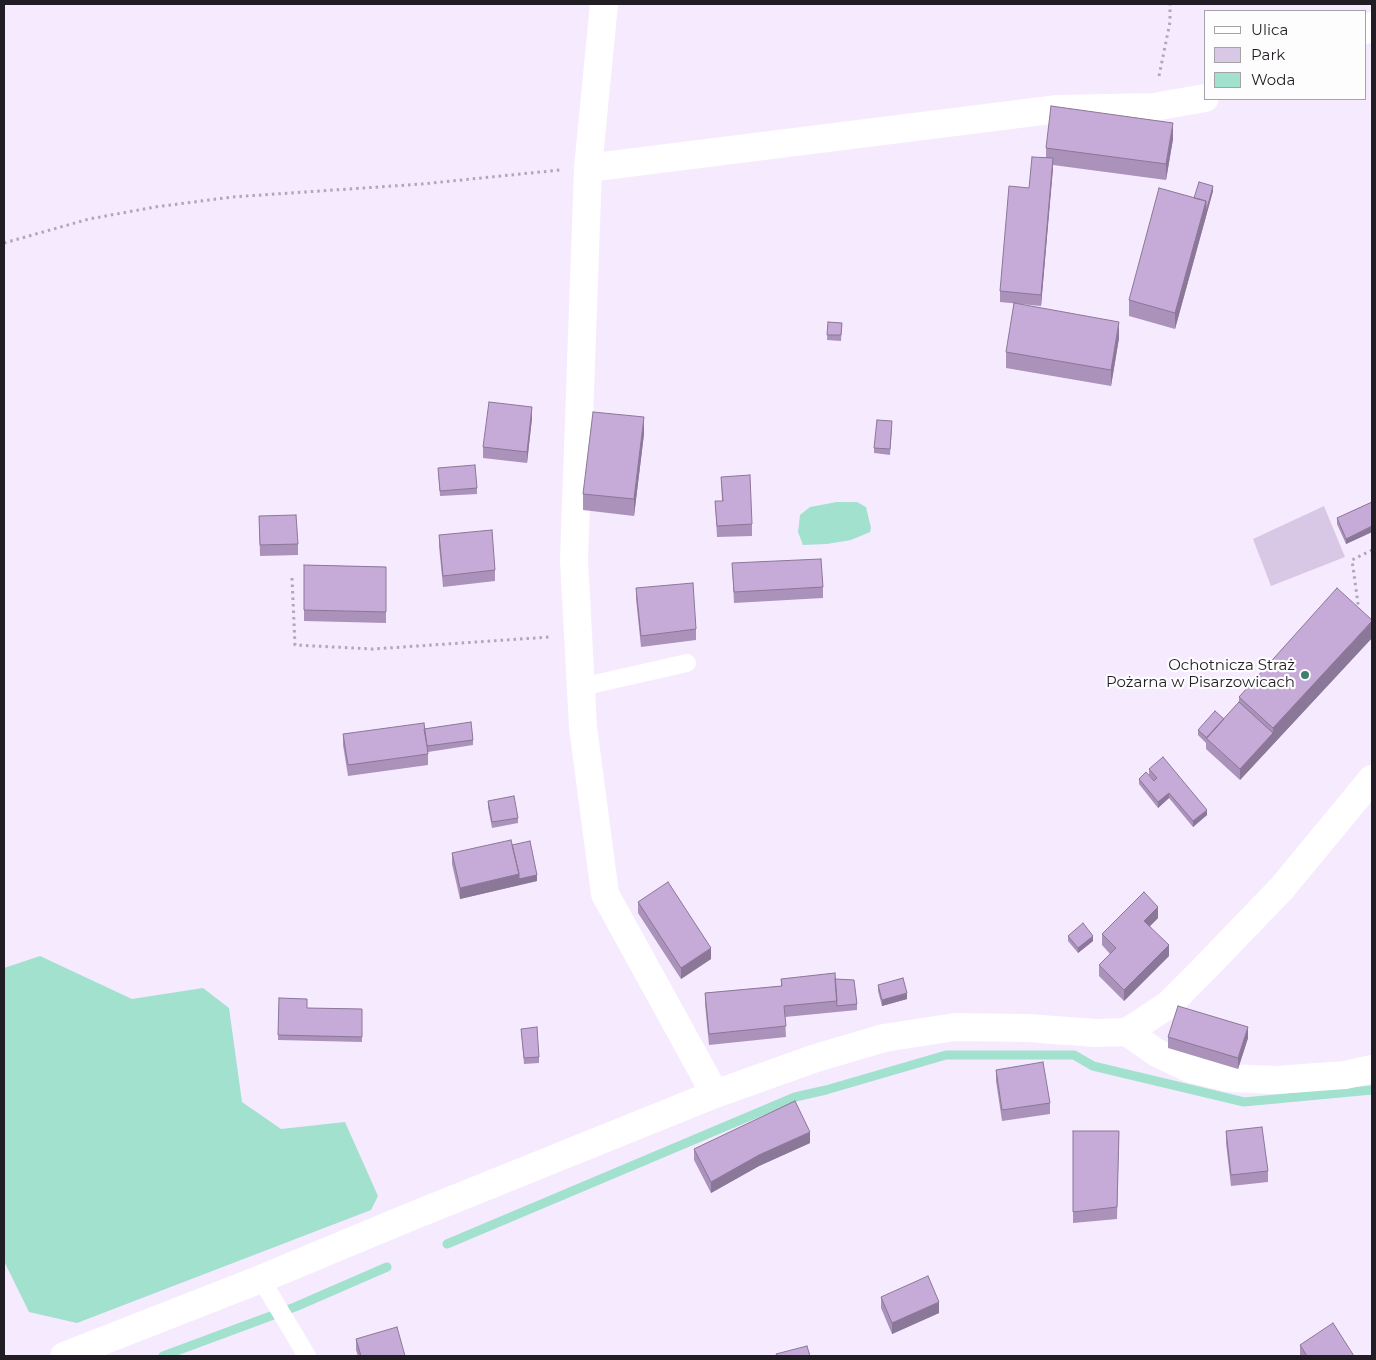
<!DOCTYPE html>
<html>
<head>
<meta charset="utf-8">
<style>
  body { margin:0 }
  #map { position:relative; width:1376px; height:1360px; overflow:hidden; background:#f6eaff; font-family:Montserrat,sans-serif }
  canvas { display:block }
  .frame { position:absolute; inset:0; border:5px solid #221c25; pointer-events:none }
  .legend { position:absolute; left:1204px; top:10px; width:162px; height:90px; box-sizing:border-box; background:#fdfdfd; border:1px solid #a5a3a7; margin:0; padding:6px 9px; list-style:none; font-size:15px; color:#221c25 }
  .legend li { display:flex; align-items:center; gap:10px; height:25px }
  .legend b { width:25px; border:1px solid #a5a3a7 }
</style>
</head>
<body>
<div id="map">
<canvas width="1376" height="1360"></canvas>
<div class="frame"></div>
<ul class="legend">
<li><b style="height:6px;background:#fff"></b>Ulica</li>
<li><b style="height:14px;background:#d9c8e5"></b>Park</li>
<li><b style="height:14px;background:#a1e1ce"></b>Woda</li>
</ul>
</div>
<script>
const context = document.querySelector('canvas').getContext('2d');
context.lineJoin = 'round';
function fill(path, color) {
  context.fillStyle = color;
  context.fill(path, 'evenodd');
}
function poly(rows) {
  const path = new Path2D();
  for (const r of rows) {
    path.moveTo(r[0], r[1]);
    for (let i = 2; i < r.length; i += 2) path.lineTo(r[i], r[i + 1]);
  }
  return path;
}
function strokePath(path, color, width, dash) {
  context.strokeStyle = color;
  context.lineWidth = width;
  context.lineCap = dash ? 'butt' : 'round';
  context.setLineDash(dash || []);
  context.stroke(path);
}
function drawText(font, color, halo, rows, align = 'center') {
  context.font = font + ' Montserrat,sans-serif';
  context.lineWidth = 4.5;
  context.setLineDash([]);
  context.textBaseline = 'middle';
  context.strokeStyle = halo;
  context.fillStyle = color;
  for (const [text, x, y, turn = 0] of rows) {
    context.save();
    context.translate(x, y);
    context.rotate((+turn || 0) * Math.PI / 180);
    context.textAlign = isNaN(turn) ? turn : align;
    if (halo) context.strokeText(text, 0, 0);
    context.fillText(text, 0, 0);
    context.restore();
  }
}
fill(poly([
  [1324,506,1345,557,1271,586,1253,539]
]), '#d9c8e5');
fill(poly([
  [837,502,857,502,866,507,871,528,870,532,851,540,827,544,803,545,798,532,800,515,810,507],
  [40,956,132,999,203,988,229,1008,242,1102,281,1129,345,1122,378,1196,371,1210,77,1323,29,1312,4,1261,4,968]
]), '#a1e1ce');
strokePath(poly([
  [447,1244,795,1097,826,1090,946,1055,1074,1055,1093,1066,1244,1102,1372,1090],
  [163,1356,295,1307,387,1267]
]), '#a1e1ce', 9);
strokePath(poly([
  [1159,76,1170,22,1170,4],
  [4,243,89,219,155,207,232,197,422,184,560,170],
  [292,578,295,645,373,649,550,637],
  [1359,611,1352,560,1372,550]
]), '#b1a7b8', 3, [2.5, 4]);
strokePath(poly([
  [581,687,687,663],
  [261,1279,307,1356]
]), '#fff', 18);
strokePath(poly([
  [604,4,588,168,574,560,583,727,605,894,715,1094],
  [1365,30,1372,26],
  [588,168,1058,109,1154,107,1205,98],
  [1127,1032,1157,1053,1191,1069,1228,1078,1276,1080,1345,1075,1372,1069],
  [64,1356,261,1279,405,1219,715,1094,816,1058,884,1038,955,1027,1027,1028,1095,1033,1127,1032,1168,1005,1204,969,1282,888,1372,779]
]), '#fff', 28);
fill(poly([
  [1068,4,1088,4,1088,5],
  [1173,139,1166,180,1053,165,1041,306,1000,302,1000,291,1029,188,1046,158,1046,148],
  [1213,191,1175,329,1129,316,1129,300,1194,198],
  [828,322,842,323,841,341,827,340],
  [1119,338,1111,386,1006,368,1006,352],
  [532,418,527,463,483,458,483,447],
  [892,427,890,455,874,453,874,448],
  [644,434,634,516,583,510,583,494],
  [438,468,477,488,477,494,440,496],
  [721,477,752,524,752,536,717,537,715,501,722,501],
  [1372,502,1372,532,1346,544,1337,524,1337,518],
  [259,516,298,544,298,555,260,556],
  [439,535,495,570,495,581,443,587,439,546],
  [732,563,823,587,823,598,734,603],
  [304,565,386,567,386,623,304,621],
  [636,588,696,629,696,640,641,647,636,599],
  [1372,638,1240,780,1206,749,1206,743,1198,735,1198,730,1224,719,1239,702,1239,697],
  [424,729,473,740,473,745,428,752,428,765,348,776,343,745,343,734],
  [1149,769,1207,815,1193,827,1169,798,1158,808,1139,784,1139,779,1154,781,1149,775],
  [488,801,518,818,518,823,492,828,488,807],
  [512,845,537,881,460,899,452,864,452,853],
  [638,902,711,959,681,979,638,913],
  [1158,918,1150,926,1169,956,1124,1001,1099,976,1099,965,1110,954,1102,945,1102,934],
  [1068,936,1093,941,1078,953,1068,941],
  [781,979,835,979,857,1004,857,1010,785,1017,786,1037,709,1045,705,1004,705,993,781,986],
  [878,985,907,999,882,1006,878,991],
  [279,998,307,1008,362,1009,362,1042,278,1040],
  [521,1029,539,1057,539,1063,524,1064],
  [1168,1037,1248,1038,1238,1069,1168,1048],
  [996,1070,1050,1103,1050,1114,1002,1121,996,1081],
  [1073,1131,1119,1131,1117,1219,1073,1223],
  [1226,1131,1268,1171,1268,1182,1231,1186,1226,1143],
  [810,1143,759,1166,711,1193,694,1160,694,1149],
  [881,1297,939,1313,892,1334,881,1308],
  [356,1339,405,1356,358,1356,356,1350],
  [1300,1345,1354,1356,1300,1356]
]), '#aa92ba');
fill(poly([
  [1173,123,1173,139,1166,180,1166,164],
  [1053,158,1053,169,1041,306,1041,295],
  [1213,186,1213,191,1175,329,1175,313,1206,201],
  [1119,322,1119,338,1111,386,1111,370],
  [532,407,532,418,527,463,527,452],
  [644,417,644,434,634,516,634,499],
  [1372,526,1372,532,1346,544,1346,539],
  [1372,621,1372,638,1240,780,1240,769,1273,733,1273,728],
  [1169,793,1169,798,1158,808,1158,802],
  [1207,810,1207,815,1193,827,1193,821],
  [519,874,537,875,537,881,460,899,460,888],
  [1158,907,1158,918,1144,932,1144,921],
  [1093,936,1093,941,1078,953,1078,948],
  [1169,945,1169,956,1124,1001,1124,990],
  [711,948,711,959,681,979,681,968],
  [907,993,907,999,882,1006,882,1000],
  [1248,1027,1248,1038,1238,1069,1238,1058],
  [810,1132,810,1143,759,1166,711,1193,711,1182,759,1155],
  [939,1302,939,1313,892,1334,892,1323]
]), '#8b7797');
const building = poly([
  [1051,106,1173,123,1166,164,1046,148,1051,106],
  [1032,157,1053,158,1041,295,1000,291,1009,186,1029,188,1032,157],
  [1199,182,1213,186,1206,212,1206,201,1194,198,1199,182],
  [1159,188,1206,201,1175,313,1129,300,1159,188],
  [1014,303,1119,322,1111,370,1006,352,1014,303],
  [828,322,842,323,841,335,827,335,828,322],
  [489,402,532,407,527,452,483,447,489,402],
  [593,412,644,417,634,499,583,494,593,412],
  [877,420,892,421,890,449,874,448,877,420],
  [475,465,477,488,440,491,438,468,475,465],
  [750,475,752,524,717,526,715,501,723,501,721,477,750,475],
  [1372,502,1372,526,1346,539,1337,518,1372,502],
  [296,515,298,544,260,545,259,516,296,515],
  [492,530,495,570,443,576,439,535,492,530],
  [821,559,823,587,734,592,732,563,821,559],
  [304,565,386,567,386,612,304,610,304,565],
  [693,583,696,629,641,636,636,588,693,583],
  [1337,588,1372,620,1372,621,1273,728,1239,697,1337,588],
  [1239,702,1273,733,1240,769,1206,738,1239,702],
  [1215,711,1224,719,1207,738,1198,730,1215,711],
  [471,722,473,740,427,746,424,729,471,722],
  [424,723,428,754,348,765,343,734,424,723],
  [1163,757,1207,810,1193,821,1169,793,1158,802,1139,779,1146,772,1154,781,1157,778,1149,769,1163,757],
  [514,796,518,818,492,822,488,801,514,796],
  [511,840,519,874,460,888,452,853,511,840],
  [530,841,537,875,519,879,519,874,512,845,530,841],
  [668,882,711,948,681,968,638,902,668,882],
  [1144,892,1158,907,1144,921,1169,945,1124,990,1099,965,1116,948,1102,934,1144,892],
  [1083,923,1093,936,1078,948,1068,936,1083,923],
  [835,973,837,1001,784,1006,786,1026,709,1034,705,993,782,986,781,979,835,973],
  [903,978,907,993,882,1000,878,985,903,978],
  [835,979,854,980,857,1004,837,1006,835,979],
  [279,998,307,999,307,1008,362,1009,362,1037,278,1035,279,998],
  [1178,1006,1248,1027,1238,1058,1168,1037,1178,1006],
  [537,1027,539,1057,524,1058,521,1029,537,1027],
  [1043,1062,1050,1103,1002,1110,996,1070,1043,1062],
  [795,1101,810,1132,759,1155,711,1182,694,1149,795,1101],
  [1262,1127,1268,1171,1231,1175,1226,1131,1262,1127],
  [1073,1131,1119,1131,1117,1207,1073,1212,1073,1131],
  [928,1276,939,1302,892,1323,881,1297,928,1276],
  [1333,1323,1354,1356,1307,1356,1300,1345,1333,1323],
  [397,1327,405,1356,361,1356,356,1339,397,1327],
  [807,1346,810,1356,777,1356,776,1354,807,1346]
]);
fill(building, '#c6aad8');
strokePath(building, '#8b7797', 1);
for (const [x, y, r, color] of [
  [1305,675,5,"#3f7f6e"]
]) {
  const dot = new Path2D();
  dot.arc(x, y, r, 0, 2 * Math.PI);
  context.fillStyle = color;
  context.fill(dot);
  strokePath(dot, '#fdfdfd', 2);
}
drawText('15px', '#221c25', '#fdfdfd', [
  ["Ochotnicza Straż",1295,666],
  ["Pożarna w Pisarzowicach",1295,683]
], 'right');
</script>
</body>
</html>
